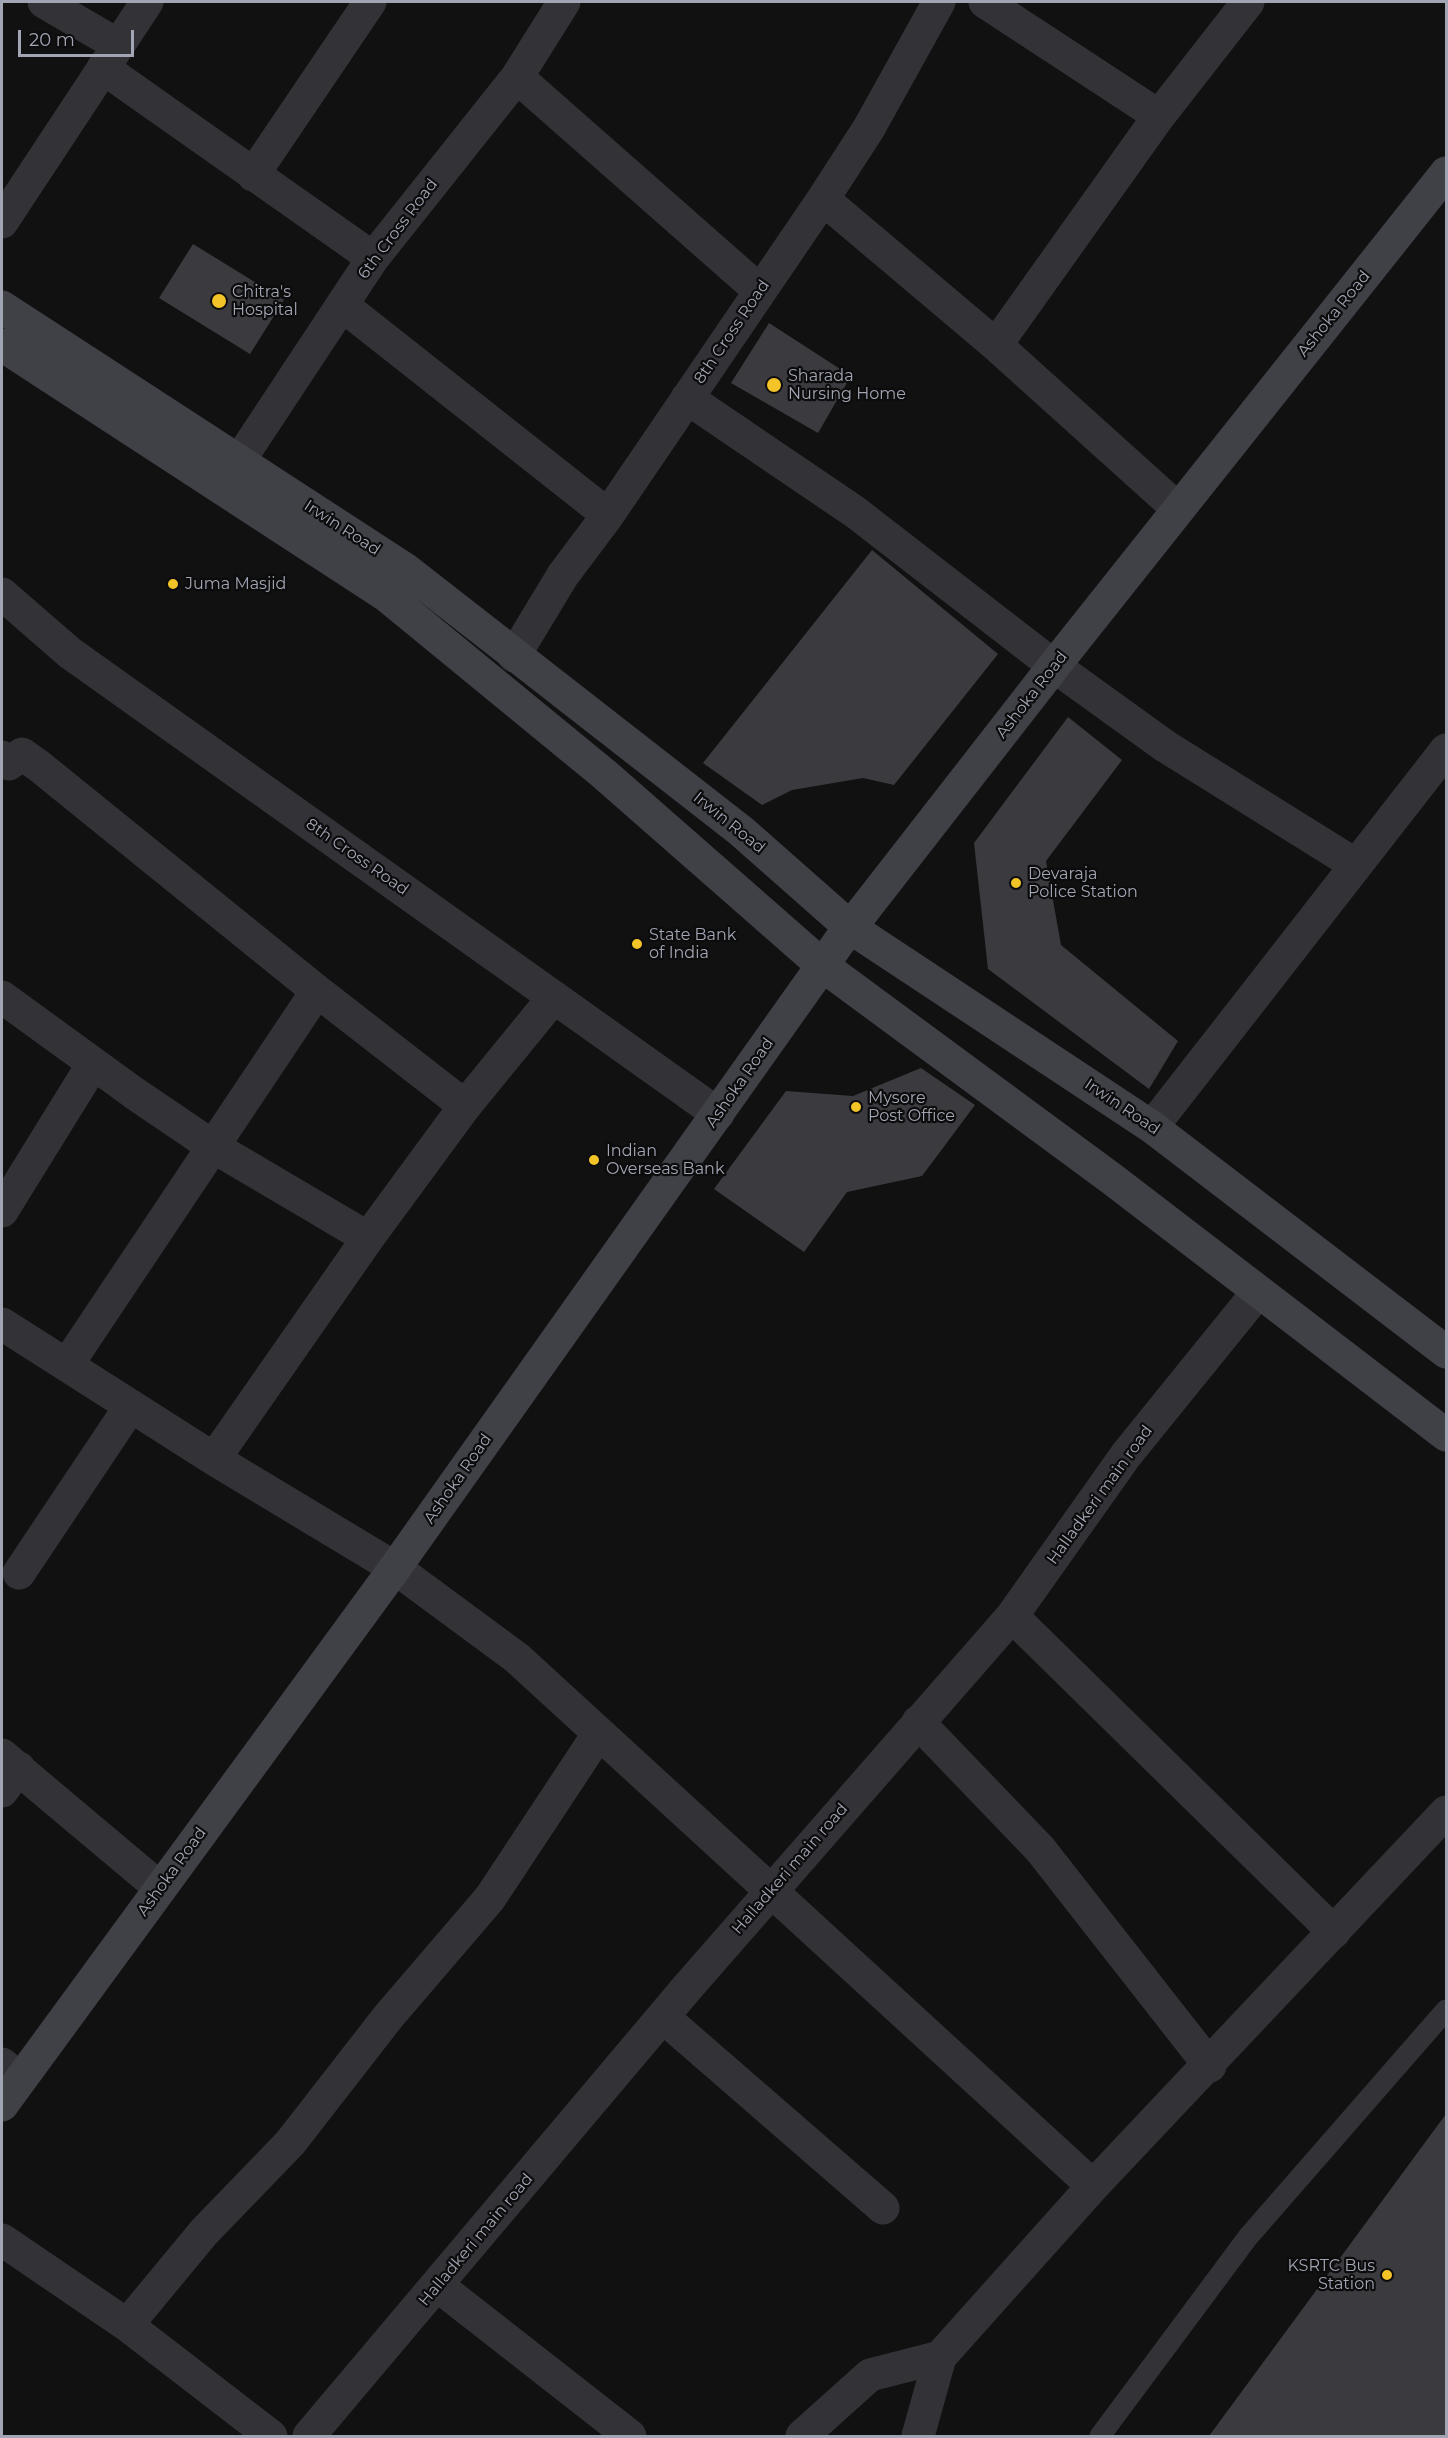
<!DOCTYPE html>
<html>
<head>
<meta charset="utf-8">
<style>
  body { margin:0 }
  #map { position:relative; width:1448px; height:2438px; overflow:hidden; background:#111112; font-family:Montserrat,sans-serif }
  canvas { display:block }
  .frame { position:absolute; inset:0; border:3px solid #a2a5b3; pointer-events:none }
  .scale { position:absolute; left:18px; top:30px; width:116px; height:27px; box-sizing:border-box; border:3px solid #a2a5b3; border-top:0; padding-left:8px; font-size:18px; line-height:21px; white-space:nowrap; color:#a2a5b3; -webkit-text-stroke:4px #0c0c0d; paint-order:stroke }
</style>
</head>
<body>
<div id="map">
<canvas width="1448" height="2438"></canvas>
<div class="frame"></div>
<div class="scale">20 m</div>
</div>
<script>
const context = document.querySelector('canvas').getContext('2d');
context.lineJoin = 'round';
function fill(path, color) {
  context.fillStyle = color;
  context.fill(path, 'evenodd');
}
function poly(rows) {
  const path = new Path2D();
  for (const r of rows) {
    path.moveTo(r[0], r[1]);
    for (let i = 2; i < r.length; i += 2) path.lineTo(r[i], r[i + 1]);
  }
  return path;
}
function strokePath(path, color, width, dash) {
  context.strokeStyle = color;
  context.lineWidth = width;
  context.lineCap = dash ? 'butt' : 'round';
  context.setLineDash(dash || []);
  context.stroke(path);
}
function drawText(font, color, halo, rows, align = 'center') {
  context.font = font + ' Montserrat,sans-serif';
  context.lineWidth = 4.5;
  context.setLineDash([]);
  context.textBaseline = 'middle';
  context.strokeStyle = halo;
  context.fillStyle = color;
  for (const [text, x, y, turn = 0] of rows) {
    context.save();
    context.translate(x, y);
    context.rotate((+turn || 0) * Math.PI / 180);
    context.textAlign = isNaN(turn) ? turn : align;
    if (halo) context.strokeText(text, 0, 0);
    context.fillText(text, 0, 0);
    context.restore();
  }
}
fill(poly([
  [193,244,284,300,250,354,159,298],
  [769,323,851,376,818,433,731,383],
  [872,550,998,654,894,785,863,778,792,790,762,805,703,763],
  [1068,717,1122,760,1046,861,1061,945,1178,1041,1149,1089,988,969,974,843],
  [921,1068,975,1105,922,1176,847,1192,804,1252,714,1189,786,1091,853,1096],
  [1446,2114,1446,2436,1209,2436]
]), '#3b3b3f');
strokePath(poly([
  [1100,2436,1248,2237,1446,2010]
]), '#323237', 21);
strokePath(poly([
  [44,2,118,45],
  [985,2,1159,116],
  [103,68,373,258],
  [517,77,760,291],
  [253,175,370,2],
  [823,199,996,345,1178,509],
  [2,222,147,2],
  [342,305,608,515],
  [996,345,1159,116,1248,2],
  [687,398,855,512,1054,666,1165,746,1356,865],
  [239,461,373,258,517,77,564,2],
  [2,594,70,653,718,1114],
  [514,656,563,575,608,515,823,199,869,128,939,2],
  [2,757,9,764,22,754,39,766,317,991,465,1106],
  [2,997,134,1093,212,1146,368,1238,214,1459],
  [1152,1127,1446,750],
  [2,1211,93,1064],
  [368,1238,465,1106,554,997],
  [2,1324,214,1459,395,1568,517,1658,1093,2186],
  [67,1365,317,991],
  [19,1573,130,1407],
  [1012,1616,1334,1932],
  [918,1722,1040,1849,1210,2066],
  [2,1755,160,1888],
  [2,1791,19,1768],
  [663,2017,883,2208],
  [2,2064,20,2078],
  [2,2240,127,2325,271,2436],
  [437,2285,630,2436],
  [127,2325,204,2232,290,2143,388,2017,490,1898,599,1733],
  [309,2436,686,1989,1012,1616,1126,1455,1258,1292],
  [802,2436,870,2375,940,2357],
  [918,2436,940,2357,1093,2186,1446,1812]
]), '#323237', 33);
strokePath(poly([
  [2,307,405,569,741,831,851,928,1152,1127,1446,1352],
  [2,345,387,596,604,774,823,966,1112,1179,1446,1435],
  [2,2105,395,1568,839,942,1054,666,1446,173]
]), '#404147', 33);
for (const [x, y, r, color] of [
  [219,301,8,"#f3c428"],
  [774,385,8,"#f3c428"],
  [173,584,6,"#f3c428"],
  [1016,883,6,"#f3c428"],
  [637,944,6,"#f3c428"],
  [856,1107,6,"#f3c428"],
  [594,1160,6,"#f3c428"],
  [1387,2275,6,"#f3c428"]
]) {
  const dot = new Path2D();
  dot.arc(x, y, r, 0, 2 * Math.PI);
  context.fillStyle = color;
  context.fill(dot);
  strokePath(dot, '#0c0c0d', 2);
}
drawText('16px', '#a2a5b3', '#0c0c0d', [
  ["6th Cross Road",398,229,-53],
  ["Ashoka Road",1334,314,-51],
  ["8th Cross Road",732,332,-56],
  ["Irwin Road",342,528,33],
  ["Ashoka Road",1032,695,-52],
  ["Irwin Road",729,823,39],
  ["8th Cross Road",357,857,35],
  ["Ashoka Road",740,1083,-55],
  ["Irwin Road",1122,1107,34],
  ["Ashoka Road",458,1479,-55],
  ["Halladkeri main road",1100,1495,-54],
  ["Halladkeri main road",790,1869,-49],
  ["Ashoka Road",172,1872,-54],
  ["Halladkeri main road",476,2240,-50]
]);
drawText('16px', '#a2a5b3', '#0c0c0d', [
  ["Chitra's",232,292],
  ["Hospital",232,310],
  ["Sharada",788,376],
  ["Nursing Home",788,394],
  ["Juma Masjid",185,584],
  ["Devaraja",1028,874],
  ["Police Station",1028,892],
  ["State Bank",649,935],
  ["of India",649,953],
  ["Mysore",868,1098],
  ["Post Office",868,1116],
  ["Indian",606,1151],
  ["Overseas Bank",606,1169],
  ["KSRTC Bus",1375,2266,"right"],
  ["Station",1375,2284,"right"]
], 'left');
</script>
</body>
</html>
